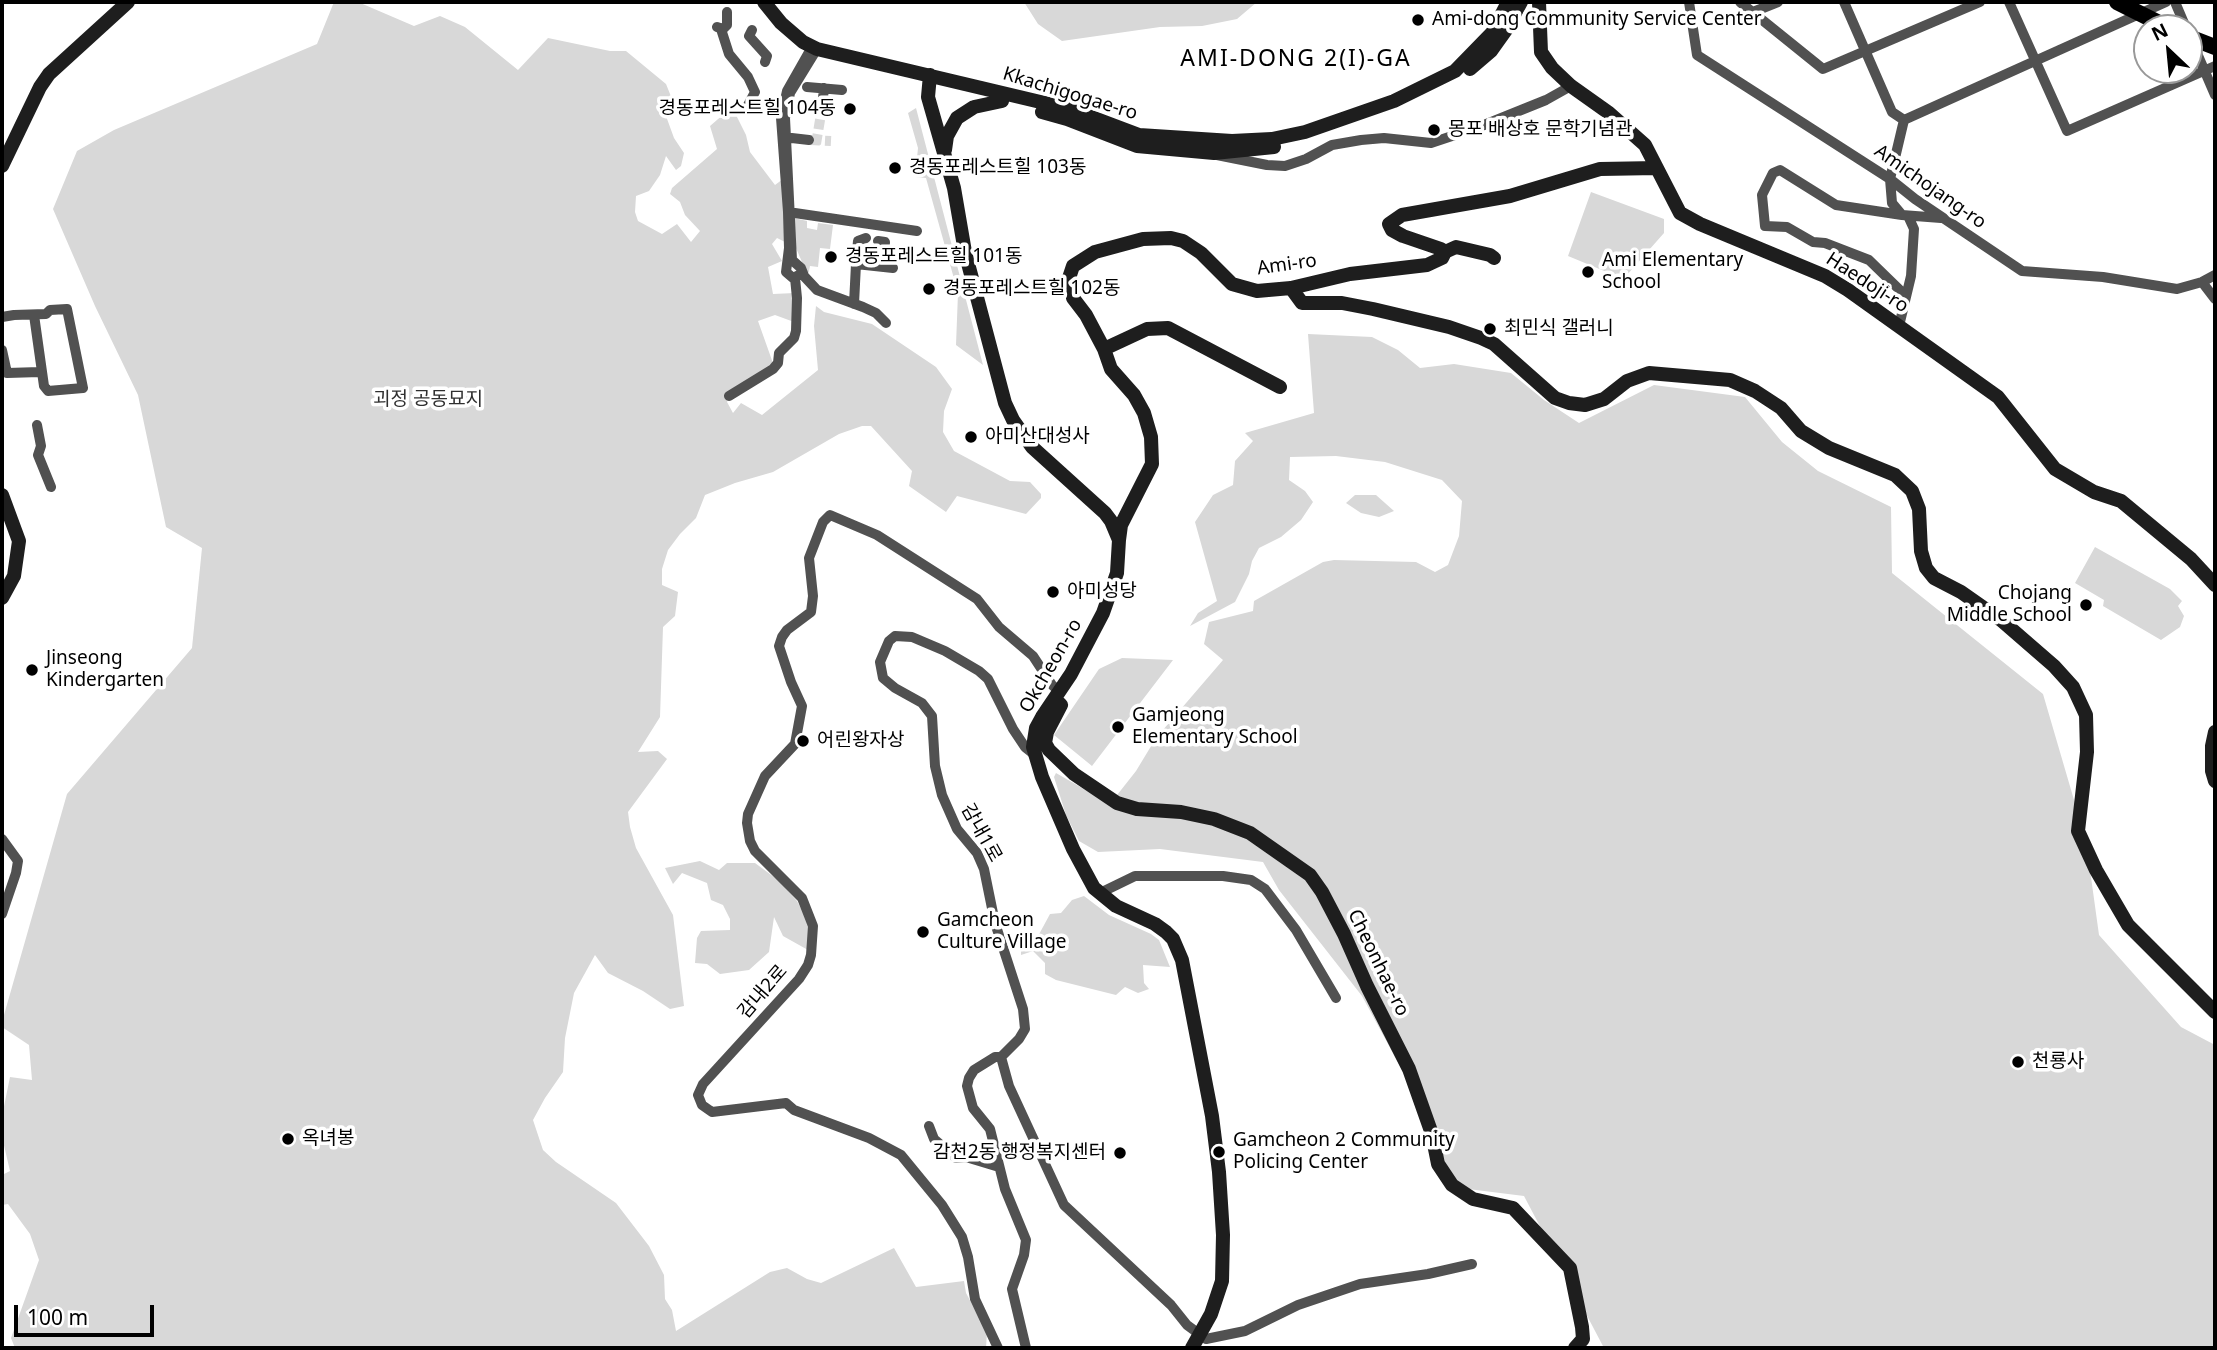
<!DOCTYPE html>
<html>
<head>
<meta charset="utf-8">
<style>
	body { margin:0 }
	#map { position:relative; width:2217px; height:1350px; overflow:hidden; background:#fff; font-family:"Noto Sans",sans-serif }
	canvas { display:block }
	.frame { position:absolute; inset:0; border:4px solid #000; pointer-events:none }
	.north { position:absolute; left:2133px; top:14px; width:70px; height:70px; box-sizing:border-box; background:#fff; border:2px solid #999; border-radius:50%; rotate:334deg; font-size:19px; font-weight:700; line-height:28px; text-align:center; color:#000 }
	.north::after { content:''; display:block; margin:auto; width:24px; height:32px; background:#000; clip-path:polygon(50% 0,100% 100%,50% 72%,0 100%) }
	.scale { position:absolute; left:14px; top:1305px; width:140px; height:32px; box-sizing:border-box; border:4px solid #000; border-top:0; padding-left:9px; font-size:21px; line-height:24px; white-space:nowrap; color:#000; -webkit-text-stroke:5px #fff; paint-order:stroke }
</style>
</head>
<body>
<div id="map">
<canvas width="2217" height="1350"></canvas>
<div class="frame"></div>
<div class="north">N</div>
<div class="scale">100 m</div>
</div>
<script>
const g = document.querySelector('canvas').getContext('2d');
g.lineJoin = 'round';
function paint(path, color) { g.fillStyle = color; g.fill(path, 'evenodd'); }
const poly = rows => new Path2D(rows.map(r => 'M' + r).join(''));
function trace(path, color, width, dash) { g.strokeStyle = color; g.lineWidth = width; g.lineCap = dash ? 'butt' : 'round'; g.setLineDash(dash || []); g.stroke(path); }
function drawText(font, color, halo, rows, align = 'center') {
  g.font = font + ' "Noto Sans","Noto Sans KR",sans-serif'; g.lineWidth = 7; g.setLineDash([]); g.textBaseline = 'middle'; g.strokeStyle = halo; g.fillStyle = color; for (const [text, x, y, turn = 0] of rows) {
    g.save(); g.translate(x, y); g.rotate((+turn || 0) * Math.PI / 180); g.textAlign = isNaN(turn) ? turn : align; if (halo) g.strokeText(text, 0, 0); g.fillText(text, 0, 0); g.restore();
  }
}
paint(poly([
	[334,2,358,2,414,26,440,16,465,27,518,70,548,38,610,51,626,51,666,84,674,104,665,112,666,116,674,138,684,153,681,166,676,170,666,156,660,175,649,191,636,196,635,212,638,221,662,234,677,224,691,242,700,231,685,215,680,202,670,194,672,188,717,149,710,126,732,107,746,135,750,152,775,185,783,179,785,242,777,238,772,244,782,261,768,267,773,294,795,293,794,322,775,315,758,321,774,366,731,392,727,402,733,413,741,403,762,415,818,370,814,326,816,306,824,312,872,324,936,367,952,389,944,411,943,432,954,451,1010,481,1030,482,1041,494,1041,498,1026,514,957,496,946,512,909,486,912,471,871,426,862,426,839,434,773,472,735,483,705,495,696,518,680,534,668,550,662,569,662,585,678,592,675,616,663,627,660,717,638,752,658,751,667,759,628,812,630,827,636,848,673,915,684,1006,670,1009,643,991,608,973,595,955,574,993,565,1038,563,1072,545,1098,533,1120,543,1150,556,1162,616,1203,649,1246,664,1275,665,1299,672,1310,676,1331,770,1272,787,1268,807,1279,821,1283,894,1248,916,1287,964,1281,966,1293,987,1332,986,1348,15,1348,11,1338,39,1260,30,1234,8,1204,2,1205,2,1175,10,1171,2,1137,2,1116,10,1077,32,1080,29,1045,2,1027,2,1022,67,794,192,648,202,548,166,527,138,395,95,306,53,209,77,151,114,130,317,44],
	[1024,2,1257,2,1237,19,1202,26,1160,27,1062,41,1038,24],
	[916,108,983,365,956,345,958,293,926,178,915,177,918,148,908,113],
	[1591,192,1664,219,1664,233,1626,276,1614,275,1568,256],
	[794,218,807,221,807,228,817,230,818,223,833,225,830,249,820,248,818,267,810,266,808,276,796,248],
	[1308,334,1372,337,1398,350,1420,368,1454,364,1511,373,1544,400,1579,423,1654,385,1745,397,1782,442,1818,471,1891,507,1892,573,2043,694,2086,841,2099,935,2181,1027,2215,1045,2215,1348,1604,1348,1524,1196,1468,1189,1453,1178,1443,1161,1435,1131,1362,996,1279,890,1263,862,1160,849,1098,852,1079,841,1066,815,1054,777,1056,773,1110,804,1136,771,1156,738,1223,660,1204,644,1209,622,1253,611,1254,601,1323,562,1334,560,1416,562,1435,572,1448,565,1459,536,1462,501,1442,480,1385,462,1336,456,1290,457,1289,480,1305,491,1313,502,1301,520,1281,537,1259,548,1252,561,1249,574,1235,602,1190,626,1198,613,1217,601,1195,522,1213,495,1233,485,1235,461,1253,441,1245,433,1314,413],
	[1355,495,1376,495,1394,511,1379,517,1361,513,1346,503],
	[2095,547,2170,589,2182,601,2178,606,2184,616,2180,627,2161,640,2103,606,2104,600,2075,583],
	[1122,658,1173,660,1092,766,1054,735,1099,669],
	[700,861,719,870,727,863,755,863,778,880,797,901,808,922,808,950,783,936,774,917,769,952,749,970,720,974,707,964,695,963,697,938,701,931,730,930,730,919,723,905,711,900,707,883,682,873,673,884,665,868],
	[1084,896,1109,915,1151,934,1159,940,1170,967,1143,965,1144,983,1149,989,1138,993,1125,987,1116,995,1056,980,1045,974,1045,963,1033,951,1021,955,1021,949,1037,938,1050,914,1061,913,1072,900]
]), '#d8d8d8');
trace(poly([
	[810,140,831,141],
	[816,144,822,108]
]), '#d9d9d9', 10, [10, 5]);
trace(poly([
	[1689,2,1697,55,1890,179,1915,199,2022,271,2103,277,2177,289,2202,282,2215,275],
	[1740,2,1823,69,1980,2],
	[1844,2,1892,112,1904,120,1890,179,1892,203,1902,215],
	[2009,2,2067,131,2215,66],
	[2175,2,2186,28],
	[1753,12,1778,2],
	[717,27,723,29,727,25,727,12],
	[721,29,729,54,748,77,755,92,748,105],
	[752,30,749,36,767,56,765,62],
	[2190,37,2215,95],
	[812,47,787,91,781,118,788,212,789,248,786,272,793,278,803,273,801,268,792,260,785,118,790,93,817,49],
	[807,87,842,90],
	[822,108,824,88],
	[1904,120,2166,2],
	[783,137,809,140],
	[1217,155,1267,165,1285,166,1306,159,1332,145,1361,140,1384,138,1431,143,1479,127,1546,100,1571,86],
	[788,212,917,231],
	[878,241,885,242,883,267],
	[856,264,858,241,866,238],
	[802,274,817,290,863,307,876,313,886,323],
	[2202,282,2215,299],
	[1906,296,1869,260,1825,243,1813,242,1787,227,1765,226,1762,195,1773,173,1780,170,1836,205,1902,215,1941,218],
	[854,304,856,264,893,268],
	[2,317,14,315,46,314,50,310,67,309,83,388,48,391,44,386,34,315],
	[1899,326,1911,276,1914,229,1908,216],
	[2,350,7,373,40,372],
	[729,396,773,369,778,363,779,353,794,338,796,331,797,298,795,278],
	[37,425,41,446,38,455,51,487],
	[2,839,18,861,16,873,2,914],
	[1100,893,1135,876,1223,876,1251,880,1265,889,1296,930,1336,998],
	[1001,1057,1009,1086,1064,1205,1171,1305,1187,1325,1206,1339,1245,1331,1298,1305,1360,1284,1428,1274,1472,1264],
	[929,1126,934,1139,956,1158,966,1157,999,1167],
	[998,1348,975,1299,968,1257,962,1237,942,1205,901,1155,869,1138,794,1110,786,1103,712,1112,702,1105,698,1095,703,1084,799,979,808,965,811,955,813,926,802,898,755,851,750,841,747,823,748,814,765,776,795,744,802,706,791,682,779,646,782,637,787,630,811,612,813,596,809,558,823,522,830,515,877,535,977,599,999,627,1033,656,1052,685,1059,691],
	[1026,1348,1012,1289,1024,1255,1026,1240,1005,1189,990,1129,973,1108,967,1086,969,1078,974,1070,995,1057,1001,1057,1019,1039,1025,1029,1023,1009,995,923,984,869,977,853,957,829,942,795,935,766,932,716,922,703,895,688,883,678,880,662,889,641,895,636,912,637,945,651,979,671,988,679,1013,729,1025,747,1035,755]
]), '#515151', 10);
trace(poly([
	[764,2,781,23,803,42,817,49,1070,109,1139,135,1232,141,1272,139,1305,132,1394,101,1455,71,1492,33,1508,2],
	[1539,2,1541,52,1552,68,1571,86,1609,113,1645,145,1680,213,1700,224,1825,276,1848,290,1998,397,2055,469,2094,492,2121,501,2191,559,2215,585],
	[1470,69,1491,51,1506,30,1521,2],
	[930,75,928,97,954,188,965,252,1005,403,1013,420,1032,447,1105,513,1111,521,1119,540,1117,573,1103,613,1071,674,1042,717,1036,728,1033,747,1042,777,1073,849,1094,888,1116,906,1155,924,1166,932,1173,939,1182,960,1212,1116,1219,1172,1223,1235,1222,1281,1211,1314,1192,1348],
	[1042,112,1067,119,1137,146,1214,153,1274,147],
	[945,150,947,136,957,118,974,107,1002,101],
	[2,166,40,87,49,74,128,2],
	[1445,252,1456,247,1490,255,1494,258],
	[1291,288,1302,303,1342,303,1373,309,1449,327,1481,338,1494,344,1555,398,1569,403,1585,405,1604,399,1627,381,1649,373,1730,380,1755,391,1781,408,1801,431,1829,448,1895,475,1912,491,1919,509,1921,551,1926,568,1934,578,1961,592,2001,620,2054,666,2073,687,2086,715,2087,752,2078,831,2096,870,2128,925,2215,1012],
	[1104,349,1147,329,1168,328,1280,387],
	[2,495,19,541,14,576,2,598],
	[1119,540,1121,525,1152,464,1151,437,1144,413,1134,395,1111,369,1104,349,1086,315,1073,298,1069,278,1073,266,1095,252,1143,239,1171,238,1183,241,1201,253,1232,284,1257,291,1291,288,1350,274,1427,265,1442,258,1445,252,1441,249,1403,236,1392,230,1389,224,1402,215,1510,196,1600,169,1657,168],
	[1059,703,1061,705,1047,732,1045,743,1049,750,1074,774,1117,803,1137,809,1181,812,1214,819,1250,833,1310,875,1322,892,1344,934,1367,986,1409,1069,1432,1134,1438,1164,1452,1185,1473,1199,1513,1208,1570,1268,1582,1327,1583,1339,1575,1348],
	[2215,732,2212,746,2212,771,2215,781]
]), '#1e1e1e', 14);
trace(poly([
	[2117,2,2169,28],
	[2189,37,2215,47]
]), '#000', 16);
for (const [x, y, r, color] of [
	[1418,20,7,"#000"],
	[850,109,7,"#000"],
	[1434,130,7,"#000"],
	[895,168,7,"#000"],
	[831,257,7,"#000"],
	[1588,272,7,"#000"],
	[929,289,7,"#000"],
	[1490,329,7,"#000"],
	[971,437,7,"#000"],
	[1053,592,7,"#000"],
	[2086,605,7,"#000"],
	[32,670,7,"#000"],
	[1118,727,7,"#000"],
	[803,741,7,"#000"],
	[923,932,7,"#000"],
	[2018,1062,7,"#000"],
	[288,1139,7,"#000"],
	[1219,1152,7,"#000"],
	[1120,1153,7,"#000"]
]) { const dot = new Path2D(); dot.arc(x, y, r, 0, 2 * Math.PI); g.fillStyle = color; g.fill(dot); trace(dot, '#fff', 2.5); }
drawText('19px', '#000', '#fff', [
	["Ami-dong Community Service Center",1432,20],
	["경동포레스트힐 104동",836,109,"right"],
	["몽포 배상호 문학기념관",1448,130],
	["경동포레스트힐 103동",909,168],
	["경동포레스트힐 101동",845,257],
	["Ami Elementary",1602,261],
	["School",1602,283],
	["경동포레스트힐 102동",943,289],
	["최민식 갤러니",1504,329],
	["아미산대성사",985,437],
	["아미성당",1067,592],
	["Chojang",2072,594,"right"],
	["Middle School",2072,616,"right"],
	["Jinseong",46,659],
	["Kindergarten",46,681],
	["Gamjeong",1132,716],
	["Elementary School",1132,738],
	["어린왕자상",817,741],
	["Gamcheon",937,921],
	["Culture Village",937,943],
	["천룡사",2032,1062],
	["옥녀봉",302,1139],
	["Gamcheon 2 Community",1233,1141],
	["Policing Center",1233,1163],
	["감천2동 행정복지센터",1106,1153,"right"]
], 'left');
drawText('19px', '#000', '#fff', [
	["Kkachigogae-ro",1070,94,17],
	["Amichojang-ro",1930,187,35],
	["Ami-ro",1287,265,-8],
	["Haedoji-ro",1867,283,33],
	["Okcheon-ro",1051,666,-60],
	["감내1로",981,833,61],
	["Cheonhae-ro",1378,963,64],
	["감내2로",763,992,-49]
]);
drawText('19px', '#2f2f2f', '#fff', [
	["괴정 공동묘지",428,400]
]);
g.letterSpacing = '2px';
drawText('23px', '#000', '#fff', [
	["AMI-DONG 2(I)-GA",1296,59]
]);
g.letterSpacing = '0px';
</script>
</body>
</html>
